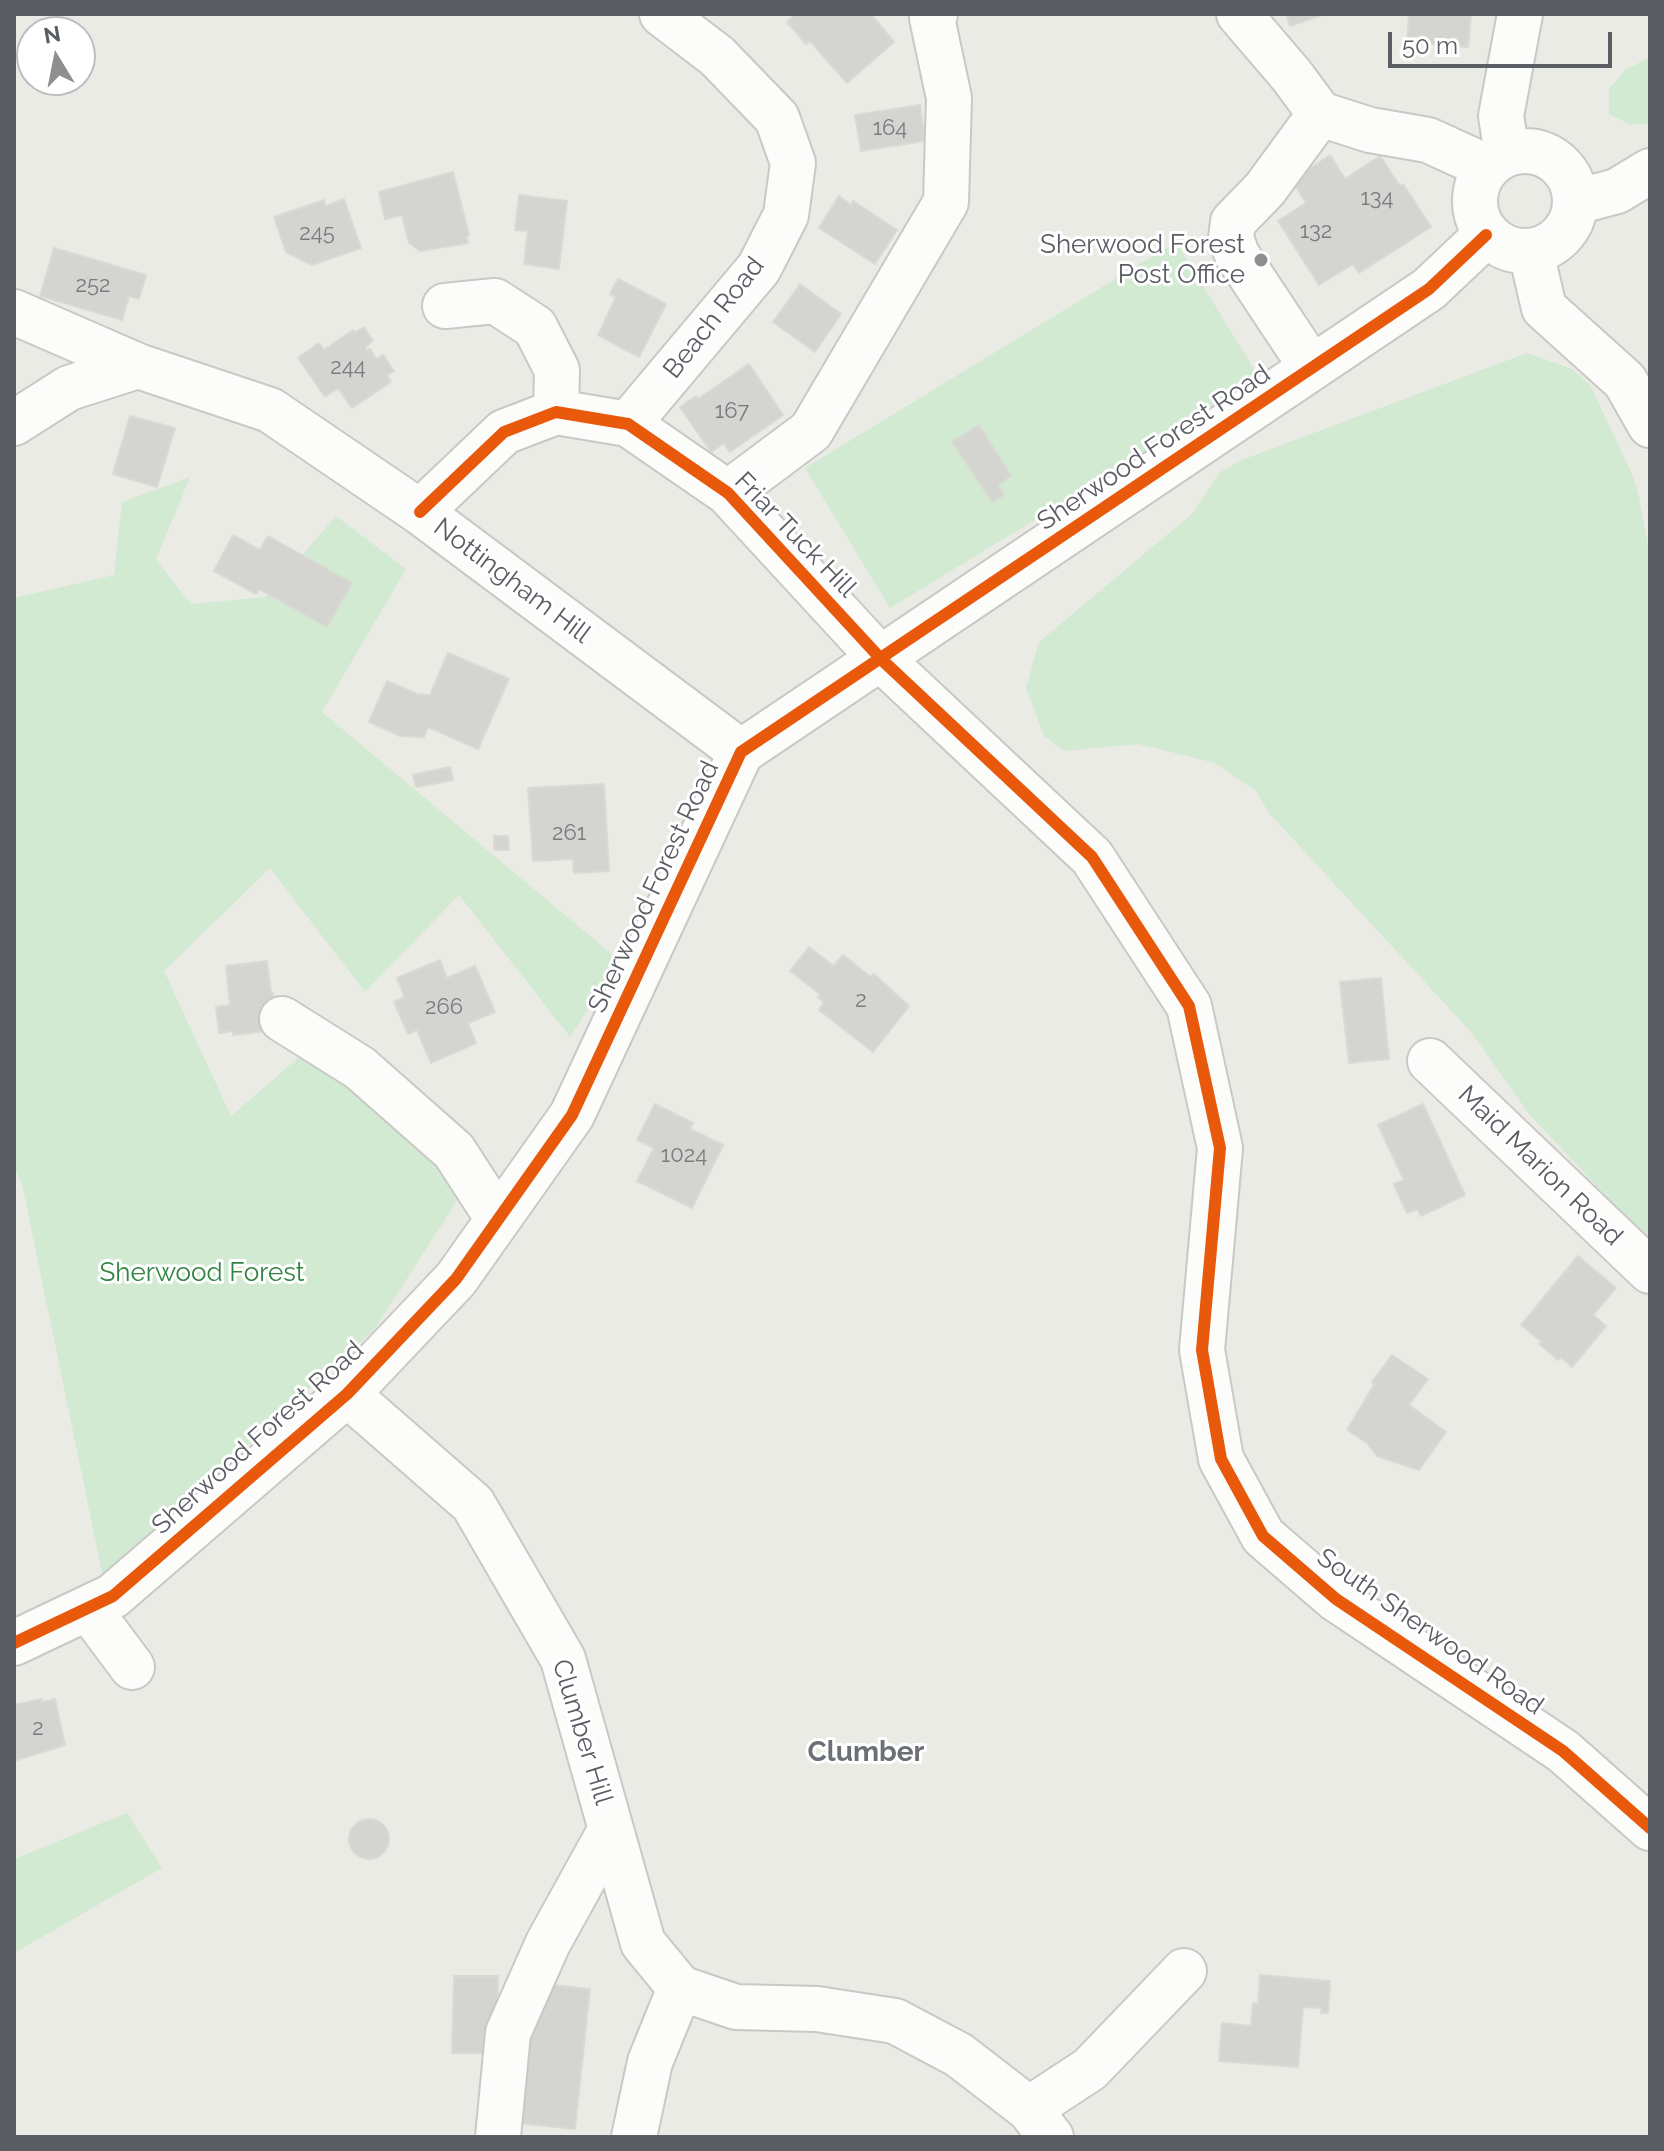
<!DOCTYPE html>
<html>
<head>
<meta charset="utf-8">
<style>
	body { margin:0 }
	#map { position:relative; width:1664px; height:2151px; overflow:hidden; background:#ebebe5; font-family:Raleway,sans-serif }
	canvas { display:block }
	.frame { position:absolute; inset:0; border:16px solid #5a5d64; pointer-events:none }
	.north { position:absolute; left:16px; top:16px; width:80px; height:80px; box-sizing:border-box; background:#fff; border:2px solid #bdbec1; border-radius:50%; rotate:350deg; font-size:22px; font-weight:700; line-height:32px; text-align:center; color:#5a5d64 }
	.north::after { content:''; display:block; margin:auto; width:28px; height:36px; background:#8d8f91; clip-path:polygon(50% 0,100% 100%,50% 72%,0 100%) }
	.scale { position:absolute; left:1388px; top:32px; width:224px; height:36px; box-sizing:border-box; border:4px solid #5a5d64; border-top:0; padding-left:10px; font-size:24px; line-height:28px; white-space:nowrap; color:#5a5d64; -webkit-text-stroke:6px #fff; paint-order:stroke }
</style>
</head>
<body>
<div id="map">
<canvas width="1664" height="2151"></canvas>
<div class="frame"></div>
<div class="north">N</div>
<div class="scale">50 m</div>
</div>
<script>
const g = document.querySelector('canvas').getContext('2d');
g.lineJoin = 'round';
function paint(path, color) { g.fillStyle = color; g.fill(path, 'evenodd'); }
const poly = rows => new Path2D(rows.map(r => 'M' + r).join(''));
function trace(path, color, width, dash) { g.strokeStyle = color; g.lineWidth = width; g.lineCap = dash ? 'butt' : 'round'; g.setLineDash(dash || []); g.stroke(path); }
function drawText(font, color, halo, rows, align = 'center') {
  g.font = font + ' Raleway,sans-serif'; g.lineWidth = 6; g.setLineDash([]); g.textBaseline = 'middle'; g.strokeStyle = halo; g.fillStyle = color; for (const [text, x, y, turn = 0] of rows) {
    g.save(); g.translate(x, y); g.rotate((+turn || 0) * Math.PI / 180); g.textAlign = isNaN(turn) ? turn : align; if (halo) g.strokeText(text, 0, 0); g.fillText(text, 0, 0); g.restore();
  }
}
paint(poly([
	[1650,57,1650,123,1631,125,1609,114,1609,89,1625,70],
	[1176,242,1262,382,890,608,805,468],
	[1527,353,1572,369,1590,385,1632,474,1639,497,1650,556,1650,1238,1611,1201,1529,1114,1471,1032,1269,813,1256,791,1215,763,1138,744,1064,751,1044,736,1026,688,1039,642,1193,513,1219,473,1239,461],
	[190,477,156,560,191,604,266,597,336,516,406,569,322,712,620,961,570,1037,459,895,365,992,270,868,164,971,231,1116,321,1038,462,1193,374,1330,103,1577,22,1184,14,1167,14,598,114,575,122,502],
	[127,1813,162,1868,14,1953,14,1859]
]), '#d2e9d2');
const building = poly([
	[796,14,871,14,894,42,847,83,810,41,806,44,787,22,796,14],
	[1286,14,1324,14,1290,26,1286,14],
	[1409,14,1471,14,1468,47,1407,42,1409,14],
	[920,105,925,141,861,151,855,115,920,105],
	[1330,155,1345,179,1380,156,1400,186,1403,184,1431,227,1359,273,1353,264,1319,285,1278,221,1306,203,1294,183,1305,175,1303,173,1330,155],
	[453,172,469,235,466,236,468,243,420,251,409,243,402,215,385,219,379,192,453,172],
	[519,195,567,201,559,269,524,264,528,231,515,230,519,195],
	[839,196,851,205,853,201,897,230,875,264,819,228,839,196],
	[344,199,361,248,312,265,286,252,274,217,324,200,326,206,344,199],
	[54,248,146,275,139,299,129,296,122,320,40,296,54,248],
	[618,279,666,304,639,357,598,335,616,297,610,294,618,279],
	[800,284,841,314,815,352,773,322,800,284],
	[364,327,373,341,365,347,367,351,370,349,376,359,383,355,394,371,387,375,391,382,352,408,338,388,325,397,298,358,319,343,324,350,353,330,354,333,364,327],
	[749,364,783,415,730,452,724,443,711,452,680,407,696,396,698,399,749,364],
	[130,416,175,428,157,487,113,474,130,416],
	[979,425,1011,476,998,485,1004,495,992,502,952,442,979,425],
	[233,535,260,550,268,536,352,583,327,627,259,589,256,594,214,571,233,535],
	[448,653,509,679,478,749,428,727,424,737,400,736,369,722,387,681,417,694,430,695,448,653],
	[450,767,453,780,416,787,413,775,450,767],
	[604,784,609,871,574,873,573,859,533,861,528,788,604,784],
	[494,836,508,836,509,850,494,850,494,836],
	[809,947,834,966,843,955,871,977,874,974,909,1006,873,1052,819,1010,824,1002,818,997,820,994,790,971,809,947],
	[440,960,447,978,475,966,495,1012,468,1023,476,1043,431,1063,417,1030,408,1034,394,1002,405,997,397,978,440,960],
	[267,961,271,993,273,993,275,1030,233,1035,233,1031,219,1033,216,1007,230,1005,226,966,267,961],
	[1381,978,1389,1059,1349,1063,1340,982,1381,978],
	[655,1104,693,1123,690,1129,723,1145,692,1208,637,1181,654,1148,637,1140,655,1104],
	[1423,1104,1465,1195,1421,1216,1417,1209,1407,1213,1394,1184,1404,1180,1378,1125,1423,1104],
	[1578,1256,1616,1288,1593,1315,1606,1326,1572,1367,1561,1357,1558,1360,1539,1344,1542,1342,1521,1325,1578,1256],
	[1392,1355,1428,1379,1409,1405,1446,1432,1419,1470,1377,1456,1367,1443,1347,1430,1374,1385,1372,1382,1392,1355],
	[42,1699,42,1702,55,1699,65,1745,14,1761,14,1705,42,1699],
	'349 1839a20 20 0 1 1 40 0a20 20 0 1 1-40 0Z',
	[1260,1975,1330,1981,1328,2013,1321,2013,1322,2008,1303,2007,1298,2067,1219,2061,1222,2023,1251,2026,1253,2003,1258,2004,1260,1975],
	[454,1976,498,1976,497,2053,452,2053,454,1976],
	[534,1983,590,1989,575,2129,519,2123,534,1983]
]);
paint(building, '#d4d4d0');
trace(building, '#dadad4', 2);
const minor = poly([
	[1239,14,1292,76,1320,114,1370,130,1428,140,1487,167],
	'1475 201a50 50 0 1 1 100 0a50 50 0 1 1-100 0Z',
	[1507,154,1501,116,1520,14],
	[1576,202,1617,191,1650,171],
	[1531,252,1544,308,1625,381,1650,425],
	[445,306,495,301,535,327,557,370,556,412],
	[14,312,138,366],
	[1312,368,1237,255,1231,238,1233,222,1265,189,1320,114],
	[14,423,69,388,138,366,270,410,420,512,741,752],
	[628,424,759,268,786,215,793,163,777,118,717,56,662,14],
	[728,493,811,431,946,202,949,98,932,18,935,14],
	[420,512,504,432,556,412,628,424,728,493,881,659,1092,857,1189,1006,1220,1148,1202,1350,1221,1459,1263,1536,1336,1599,1563,1751,1650,1828],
	[282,1019,360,1068,454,1151,498,1219],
	[1430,1061,1650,1271],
	[347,1394,473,1504,563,1659,643,1943,680,1988,736,2007,817,2009,895,2021,959,2055,1029,2109,1051,2137],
	[88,1608,132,1667],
	[14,1643,113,1596,347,1394,456,1279,572,1115,741,752,1429,289,1486,235],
	[1029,2109,1090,2069,1184,1971],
	[498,2137,508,2033,548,1943,611,1829],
	[634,2137,650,2062,680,1988]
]);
trace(minor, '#c8c9c7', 48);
trace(minor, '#fcfcfb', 44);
trace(poly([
	[420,512,504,432,556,412,628,424,728,493,881,659,1092,857,1189,1006,1220,1148,1202,1350,1221,1459,1263,1536,1336,1599,1563,1751,1650,1828],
	[14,1643,113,1596,347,1394,456,1279,572,1115,741,752,1429,289,1486,235]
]), '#e8590c', 12);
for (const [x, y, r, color] of [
	[1261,260,8,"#8d8f91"]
]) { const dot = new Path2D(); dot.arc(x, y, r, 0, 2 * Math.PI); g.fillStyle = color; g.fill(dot); trace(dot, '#fff', 3); }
drawText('22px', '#797b80', null, [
	["164",890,128],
	["134",1377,198],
	["132",1316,231],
	["245",317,233],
	["252",93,285],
	["244",348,367],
	["167",732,411],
	["261",569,833],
	["2",861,1000],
	["266",444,1007],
	["1024",684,1155],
	["2",38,1728]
]);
drawText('26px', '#5a5d64', '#fff', [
	["Sherwood Forest",1245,245],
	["Post Office",1245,275]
], 'right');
drawText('26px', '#5a5d64', '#fff', [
	["Beach Road",714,318,-52],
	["Sherwood Forest Road",1154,448,-34],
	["Friar Tuck Hill",795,535,46],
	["Nottingham Hill",512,581,37],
	["Sherwood Forest Road",654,887,-65],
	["Maid Marion Road",1540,1166,44],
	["Sherwood Forest Road",258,1438,-42],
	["South Sherwood Road",1430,1632,35],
	["Clumber Hill",582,1732,73]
]);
drawText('26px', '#318440', '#fff', [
	["Sherwood Forest",202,1273]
]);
drawText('bold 28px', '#6b6f76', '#fff', [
	["Clumber",866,1753]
]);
</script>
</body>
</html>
